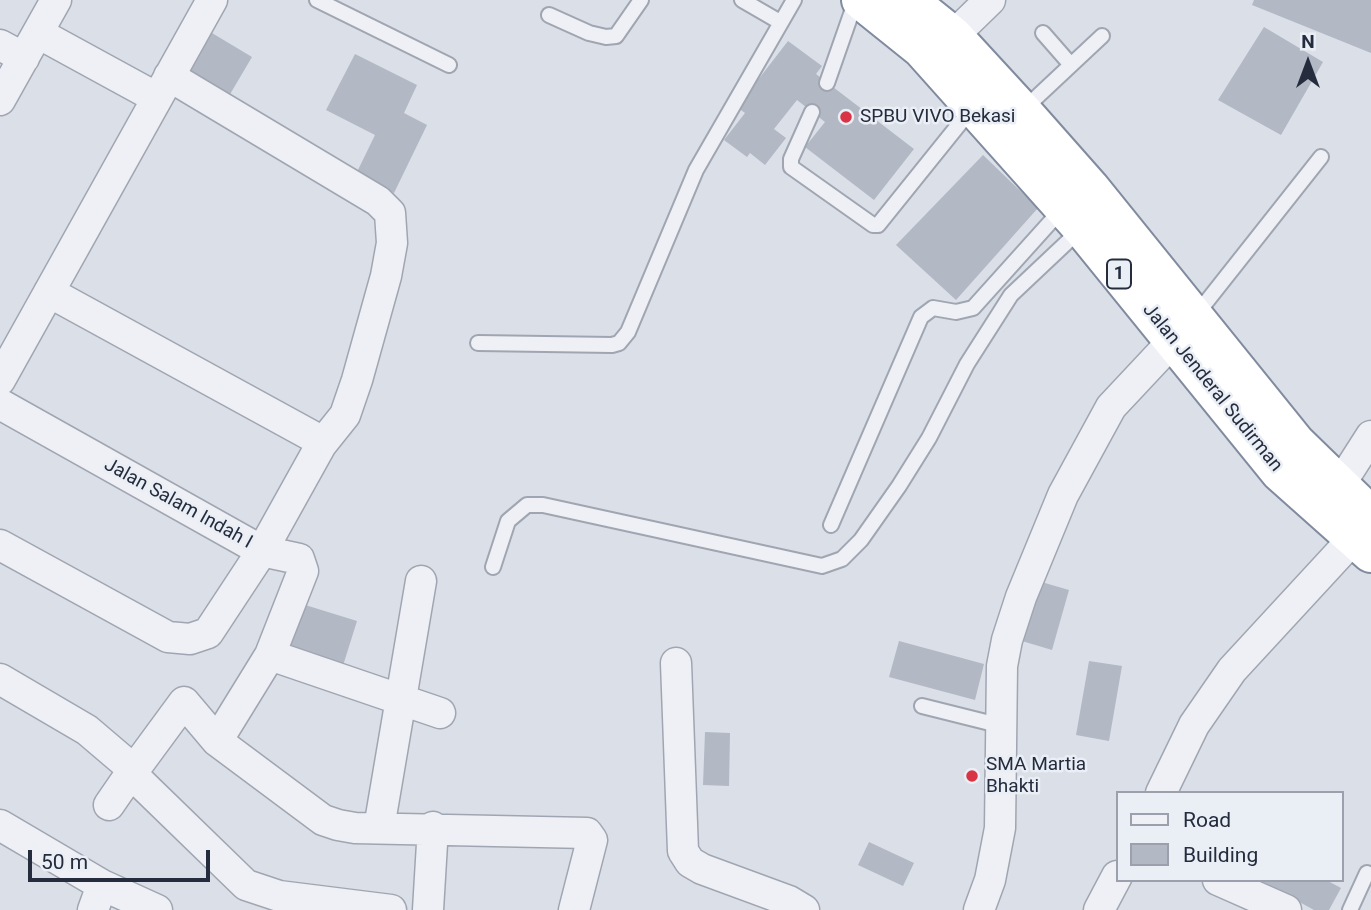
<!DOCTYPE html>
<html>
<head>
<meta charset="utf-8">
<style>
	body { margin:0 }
	#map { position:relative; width:1371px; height:910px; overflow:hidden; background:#dbdfe7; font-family:Roboto,sans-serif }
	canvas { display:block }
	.legend { position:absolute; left:1116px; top:791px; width:228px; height:91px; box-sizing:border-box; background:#eaeef5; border:2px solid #9ba0ac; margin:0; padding:9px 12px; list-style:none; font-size:21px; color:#242c3e }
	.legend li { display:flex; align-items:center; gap:14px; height:35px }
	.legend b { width:35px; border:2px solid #9ba0ac }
	.north { position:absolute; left:1273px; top:28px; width:70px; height:70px; -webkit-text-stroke:5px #eaeef5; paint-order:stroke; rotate:0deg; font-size:19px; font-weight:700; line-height:28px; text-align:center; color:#242c3e }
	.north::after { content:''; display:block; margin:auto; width:24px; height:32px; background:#242c3e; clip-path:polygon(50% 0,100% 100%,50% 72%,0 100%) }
	.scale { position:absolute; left:28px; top:850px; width:182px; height:32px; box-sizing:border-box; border:4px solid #242c3e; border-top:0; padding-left:9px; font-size:21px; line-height:24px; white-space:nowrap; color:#242c3e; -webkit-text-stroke:5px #eaeef5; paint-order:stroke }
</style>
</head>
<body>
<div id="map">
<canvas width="1371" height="910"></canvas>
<ul class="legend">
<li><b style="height:9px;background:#eef0f5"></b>Road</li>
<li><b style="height:19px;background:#b2b8c4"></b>Building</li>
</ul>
<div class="north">N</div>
<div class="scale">50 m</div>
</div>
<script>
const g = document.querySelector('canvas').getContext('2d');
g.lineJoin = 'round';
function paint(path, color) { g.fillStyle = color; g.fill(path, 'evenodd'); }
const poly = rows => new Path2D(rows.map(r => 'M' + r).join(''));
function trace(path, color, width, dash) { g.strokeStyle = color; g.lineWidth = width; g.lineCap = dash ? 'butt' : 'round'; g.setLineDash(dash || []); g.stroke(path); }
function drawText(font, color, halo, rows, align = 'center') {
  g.font = font + ' Roboto,sans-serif'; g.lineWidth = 5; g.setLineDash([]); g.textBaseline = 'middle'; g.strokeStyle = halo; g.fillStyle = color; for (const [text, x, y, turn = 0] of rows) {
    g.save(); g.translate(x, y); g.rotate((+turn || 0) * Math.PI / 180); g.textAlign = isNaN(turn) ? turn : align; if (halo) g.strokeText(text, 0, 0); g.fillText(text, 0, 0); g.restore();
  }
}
paint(poly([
	[1254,0,1371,0,1371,53,1252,5],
	[1264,27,1323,62,1281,135,1218,100],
	[207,30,252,57,226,101,181,73],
	[788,41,822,66,816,74,914,149,874,200,805,147,825,122,797,100,774,129,786,138,765,165,750,153,747,157,724,140,745,113,737,107],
	[355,54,417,85,404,113,427,125,394,193,357,172,375,135,326,110],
	[983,155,1038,208,956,300,896,245],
	[1038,581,1069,590,1052,650,1022,641],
	[302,604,357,621,341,672,286,655],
	[899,641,984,664,975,700,889,677],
	[1089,661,1122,666,1109,741,1076,735],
	[705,732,730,733,729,786,703,785],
	[869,842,914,863,903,886,858,865],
	[1259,880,1326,880,1341,888,1329,910,1314,910]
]), '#b2b8c4');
const lane = poly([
	[317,0,449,65],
	[742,0,780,22],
	[549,15,589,33,606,37,616,36,641,0],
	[1043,33,1071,65],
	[827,83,856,0],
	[1023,110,1102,36],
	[812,112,791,159,791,167,873,225,878,225,973,107],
	[1196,315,1321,157],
	[478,343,612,345,619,343,628,332,696,170,794,0],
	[831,525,921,317,933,308,956,312,973,308,1063,208],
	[493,567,508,521,527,505,543,505,822,566,842,559,861,540,899,486,929,438,967,364,1011,295,1081,229],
	[922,706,1002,726],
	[1350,910,1367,873]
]);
const street = poly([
	[38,33,157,98],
	[953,36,990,0],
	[0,45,24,58],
	[169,76,378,201,390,213,392,243,386,276,357,380,345,415,321,445],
	[0,100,56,0],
	[0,380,212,0],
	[0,404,262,551,299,559,303,571,270,655,217,741,323,820,338,825,355,828,587,833,592,840,574,910],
	[1339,486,1371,436],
	[0,545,168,637,190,639,208,633,262,551,321,445,312,436,49,292],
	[270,655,440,713],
	[676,663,683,851,690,862,702,869,789,901,804,910],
	[0,679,87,730,134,770,184,702,217,741],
	[134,770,131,773,144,786,246,885,279,896,391,910],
	[1161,793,1194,725,1232,670,1352,540],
	[109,805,131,773],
	[0,825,102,885,157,910],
	[379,828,421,581],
	[1218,880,1286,910],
	[93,910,102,885],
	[428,910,433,827],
	[979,910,990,880,1000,828,1002,666,1007,640,1021,597,1063,495,1111,407,1186,327],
	[1099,910,1117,876]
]);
const highway = poly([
	[861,0,922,49,1082,228,1280,472,1371,553],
	[908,0,953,36,1022,111,1090,188,1295,442,1371,516]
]);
trace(lane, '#a0a6b1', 18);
trace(street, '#a0a6b1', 33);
trace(highway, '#818b9f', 42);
trace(lane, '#eef0f5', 14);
trace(street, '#eef0f5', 30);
trace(highway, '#fff', 38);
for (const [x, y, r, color] of [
	[846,117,7,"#d83445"],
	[972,776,7,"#d83445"]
]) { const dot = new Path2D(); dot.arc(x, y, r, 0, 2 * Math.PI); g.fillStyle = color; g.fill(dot); trace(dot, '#eaeef5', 2.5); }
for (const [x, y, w] of [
	[1119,274,24]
]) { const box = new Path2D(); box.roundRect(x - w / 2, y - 14.5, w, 29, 5); g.fillStyle = '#eaeef5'; g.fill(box); trace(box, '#242c3e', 2); }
drawText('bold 18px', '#242c3e', null, [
	["1",1119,274]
]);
drawText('19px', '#242c3e', '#eaeef5', [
	["SPBU VIVO Bekasi",860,117],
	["SMA Martia",986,765],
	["Bhakti",986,787]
], 'left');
drawText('19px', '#242c3e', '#eaeef5', [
	["Jalan Jenderal Sudirman",1212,388,51],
	["Jalan Salam Indah I",178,504,29]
]);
</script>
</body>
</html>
